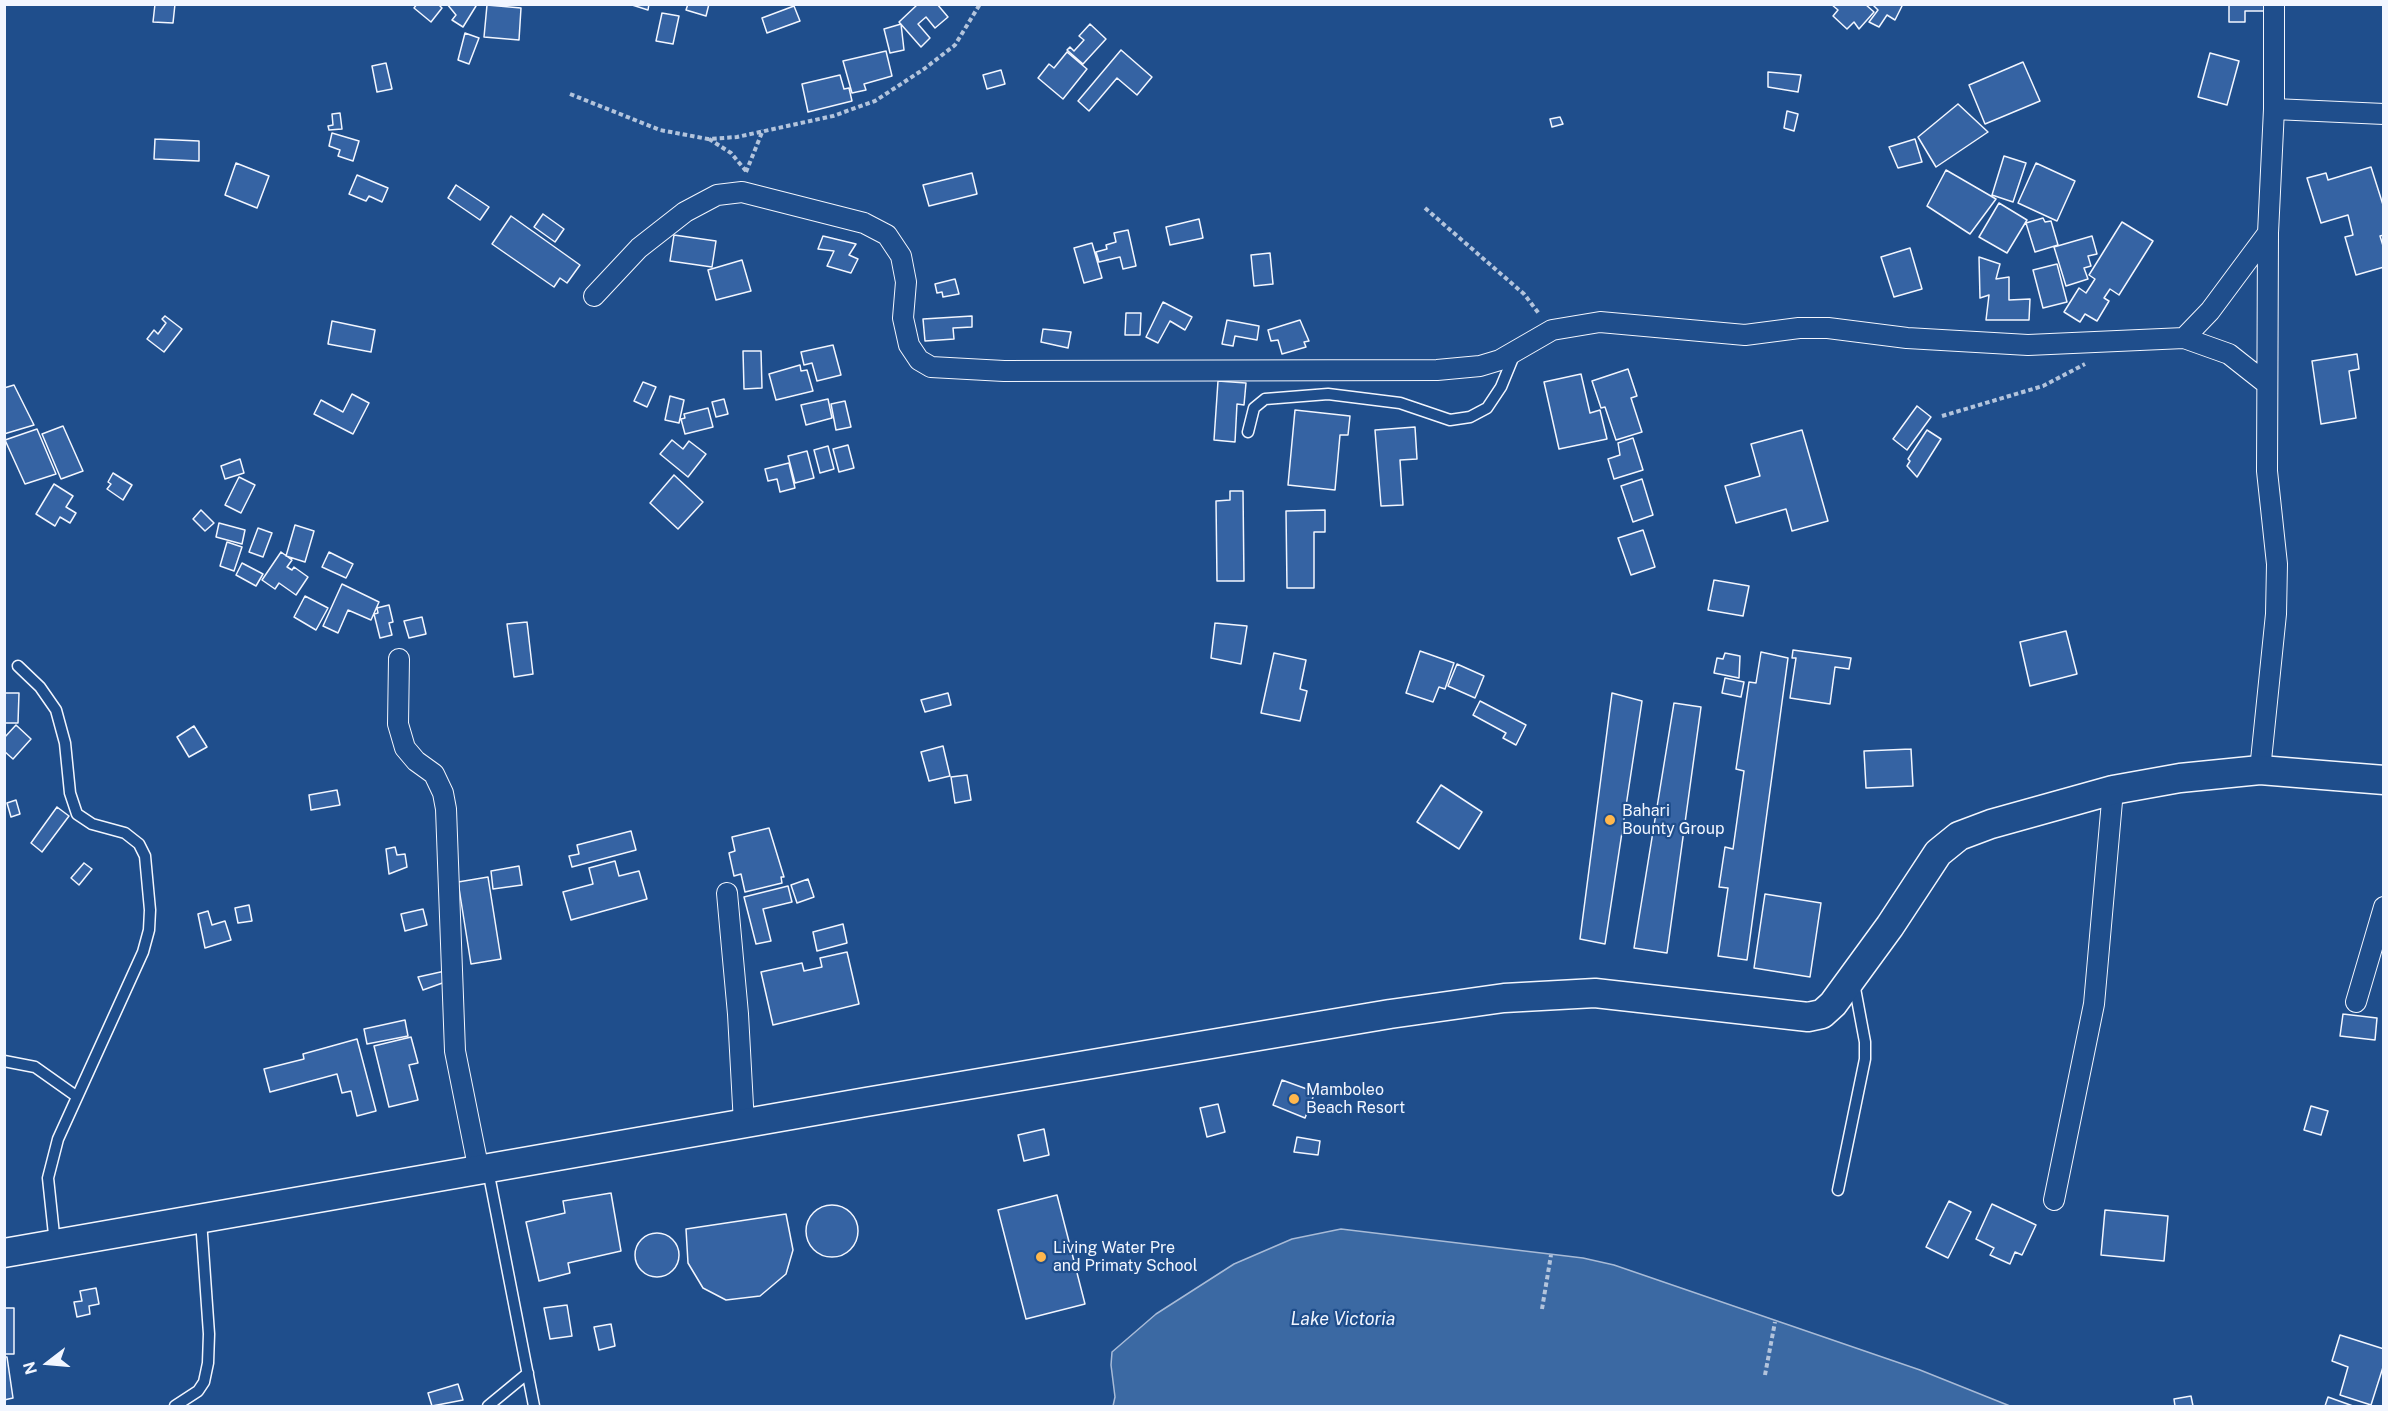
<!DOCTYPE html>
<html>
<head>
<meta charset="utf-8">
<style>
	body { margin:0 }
	#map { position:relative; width:2388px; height:1411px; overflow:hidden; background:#1f4e8c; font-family:"Public Sans",sans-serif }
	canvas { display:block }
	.frame { position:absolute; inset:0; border:6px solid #f2f6ff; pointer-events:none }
	.north { position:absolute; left:18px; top:1333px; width:60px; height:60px; -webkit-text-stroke:4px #1f4e8c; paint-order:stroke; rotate:254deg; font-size:16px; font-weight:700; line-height:24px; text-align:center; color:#f2f6ff }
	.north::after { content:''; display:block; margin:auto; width:21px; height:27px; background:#f2f6ff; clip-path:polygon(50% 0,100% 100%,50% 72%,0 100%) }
</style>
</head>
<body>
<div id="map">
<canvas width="2388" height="1411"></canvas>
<div class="frame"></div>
<div class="north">N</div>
</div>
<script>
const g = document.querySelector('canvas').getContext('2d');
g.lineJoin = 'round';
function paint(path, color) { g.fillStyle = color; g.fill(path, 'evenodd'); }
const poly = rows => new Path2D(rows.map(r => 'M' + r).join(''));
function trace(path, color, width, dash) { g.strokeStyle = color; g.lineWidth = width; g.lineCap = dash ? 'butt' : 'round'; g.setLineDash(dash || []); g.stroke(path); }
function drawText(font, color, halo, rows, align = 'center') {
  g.font = font + ' "Public Sans",sans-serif'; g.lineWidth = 4.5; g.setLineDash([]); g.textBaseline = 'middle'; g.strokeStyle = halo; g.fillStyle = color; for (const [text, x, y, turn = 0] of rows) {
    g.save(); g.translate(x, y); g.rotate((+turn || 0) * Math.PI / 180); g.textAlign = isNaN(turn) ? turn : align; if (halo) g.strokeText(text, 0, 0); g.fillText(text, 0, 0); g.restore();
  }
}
const water = poly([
	[1341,1229,1583,1258,1614,1265,1920,1370,2010,1406,1113,1406,1115,1397,1111,1365,1112,1352,1156,1314,1234,1264,1292,1239,1341,1229]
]);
paint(water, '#3b69a3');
trace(water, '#a8bbd7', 1.5);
const building = poly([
	[155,4,175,4,173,23,153,22,155,4],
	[417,4,438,4,442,8,431,22,414,8,417,4],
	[447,4,473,4,476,6,463,27,452,20,456,15,447,4],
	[629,4,649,4,648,10,629,4],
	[688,4,709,4,706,16,686,10,688,4],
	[918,4,937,4,948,17,935,28,926,17,918,24,930,38,921,47,899,22,918,4],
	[1831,4,1865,4,1874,12,1859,29,1854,22,1847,29,1833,16,1838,10,1831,4],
	[1872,4,1903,4,1895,20,1887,15,1879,27,1869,22,1878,10,1872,4],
	[2229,4,2266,4,2266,11,2245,11,2245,22,2229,22,2229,4],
	[487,5,521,8,519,40,484,37,487,5],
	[794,6,800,21,767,33,762,18,794,6],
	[662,13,679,16,673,44,656,41,662,13],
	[901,24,904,50,890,53,884,29,901,24],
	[1090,24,1106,39,1083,64,1067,50,1070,47,1074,51,1084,40,1079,36,1090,24],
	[465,33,479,38,469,64,458,60,465,33],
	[1121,50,1152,77,1137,95,1117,78,1089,111,1078,101,1121,50],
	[886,51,892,76,864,84,866,90,852,93,843,61,886,51],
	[1067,52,1087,69,1063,99,1038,78,1049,64,1054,68,1067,52],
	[2210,53,2239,61,2227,105,2198,97,2210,53],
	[2023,62,2040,101,1985,124,1969,85,2023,62],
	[386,63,392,89,377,92,372,66,386,63],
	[1001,70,1005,84,987,89,983,75,1001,70],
	[1768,72,1801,75,1798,92,1768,87,1768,72],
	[840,75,844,89,849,88,852,101,808,112,802,84,840,75],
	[1958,104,1988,132,1936,167,1918,137,1958,104],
	[1787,111,1798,114,1794,131,1784,128,1787,111],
	[340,113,342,129,329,130,328,126,333,125,332,114,340,113],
	[1560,117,1563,124,1552,127,1550,119,1560,117],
	[332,133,359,141,353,161,338,156,340,150,329,146,332,133],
	[155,139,199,141,199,161,154,159,155,139],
	[1915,139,1922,162,1898,168,1889,147,1915,139],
	[2004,156,2026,163,2013,202,1992,195,2004,156],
	[236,163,269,176,257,208,225,195,236,163],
	[2036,163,2075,181,2057,221,2018,203,2036,163],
	[2371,167,2384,208,2384,235,2380,236,2384,249,2384,267,2356,275,2345,237,2353,235,2348,215,2321,223,2307,178,2326,173,2328,180,2371,167],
	[1946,170,1996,199,1970,234,1927,206,1946,170],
	[972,173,977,194,929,206,923,185,972,173],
	[357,175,388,188,382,202,369,196,366,201,349,194,357,175],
	[456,185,489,207,480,220,448,198,456,185],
	[1999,203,2027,220,2007,253,1979,237,1999,203],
	[543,214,564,229,555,242,534,227,543,214],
	[511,216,580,265,567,283,560,278,554,287,492,244,511,216],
	[2043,218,2045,222,2051,221,2058,245,2035,252,2026,223,2043,218],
	[1199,219,1203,238,1170,245,1166,227,1199,219],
	[2122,222,2153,241,2119,295,2110,289,2104,298,2109,301,2097,321,2085,314,2080,322,2064,312,2079,288,2086,293,2095,279,2089,275,2122,222],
	[1128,230,1136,266,1123,269,1120,257,1099,262,1096,252,1107,249,1106,245,1116,242,1114,233,1128,230],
	[674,235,716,241,712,267,670,261,674,235],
	[823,236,856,244,849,255,858,259,851,273,827,266,834,251,818,249,823,236],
	[2092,236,2097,254,2088,256,2091,266,2084,268,2088,279,2066,286,2054,247,2092,236],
	[1092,243,1102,278,1084,283,1074,248,1092,243],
	[1910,248,1922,289,1894,297,1881,257,1910,248],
	[1270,253,1273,284,1254,286,1251,255,1270,253],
	[1979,257,2000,264,1996,279,2009,277,2009,300,2030,299,2029,320,1986,320,1989,295,1980,298,1979,257],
	[742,260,751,291,716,300,708,270,742,260],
	[2057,264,2067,302,2043,308,2033,270,2057,264],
	[955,279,959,294,943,297,942,292,937,293,935,284,955,279],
	[1163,302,1192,317,1185,330,1170,321,1158,343,1146,337,1163,302],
	[1126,313,1141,313,1140,335,1125,335,1126,313],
	[165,316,182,329,164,352,147,339,154,330,158,334,166,323,162,319,165,316],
	[972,316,972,327,953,328,954,339,925,341,923,319,972,316],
	[1227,320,1259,326,1257,340,1235,336,1233,346,1222,344,1227,320],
	[1300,320,1309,341,1304,342,1306,347,1282,354,1278,340,1271,341,1268,330,1300,320],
	[332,321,375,330,371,352,328,344,332,321],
	[1043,329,1071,332,1068,348,1041,342,1043,329],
	[833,345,841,375,817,381,812,363,804,365,801,352,833,345],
	[743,351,761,351,762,388,744,389,743,351],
	[2357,354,2359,369,2349,371,2356,418,2321,424,2312,361,2357,354],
	[800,365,801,371,807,370,813,391,776,400,769,374,800,365],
	[1628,369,1637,396,1631,398,1642,432,1616,440,1605,407,1601,408,1592,381,1628,369],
	[1581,374,1590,413,1600,410,1607,439,1559,449,1544,382,1581,374],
	[1218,381,1246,383,1244,405,1237,404,1235,442,1214,440,1218,381],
	[643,382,656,387,647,407,634,401,643,382],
	[14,385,34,425,4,434,4,388,14,385],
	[352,394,369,403,353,434,314,414,321,400,343,412,352,394],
	[670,396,684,400,679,423,665,420,670,396],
	[724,399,728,414,716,417,712,402,724,399],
	[828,399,832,418,806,425,801,405,828,399],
	[845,401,851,427,836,430,831,404,845,401],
	[1917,406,1931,417,1907,450,1893,439,1917,406],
	[708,408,713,427,685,434,681,419,685,418,684,414,708,408],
	[1295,410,1350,416,1348,435,1340,435,1335,490,1288,485,1295,410],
	[63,426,83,471,61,479,42,434,63,426],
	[1415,427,1417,459,1400,460,1403,505,1381,506,1375,430,1415,427],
	[37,429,56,474,25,484,5,440,37,429],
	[1802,430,1828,521,1792,531,1786,509,1736,523,1725,486,1760,476,1751,444,1802,430],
	[1927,430,1941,439,1917,477,1907,466,1910,461,1908,459,1927,430],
	[1633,438,1643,470,1614,479,1608,459,1620,455,1618,443,1633,438],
	[672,440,683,449,689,441,706,454,688,477,660,454,672,440],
	[848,445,854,468,839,472,833,449,848,445],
	[828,446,834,469,820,473,814,450,828,446],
	[807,451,814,478,795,483,788,456,807,451],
	[240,459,244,473,225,479,221,466,240,459],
	[789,463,795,488,780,492,777,479,768,481,765,469,789,463],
	[113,473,132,485,123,500,107,489,111,484,108,482,113,473],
	[674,475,703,502,678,529,650,503,674,475],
	[239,477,255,485,241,513,225,505,239,477],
	[1642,479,1653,515,1633,522,1621,486,1642,479],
	[54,484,73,496,66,507,76,513,70,523,60,517,55,526,36,514,54,484],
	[1230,491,1243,491,1244,581,1217,581,1216,501,1230,500,1230,491],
	[201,510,214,523,205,531,193,519,201,510],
	[1325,510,1325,532,1314,532,1314,588,1287,588,1286,511,1325,510],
	[219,523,245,530,242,544,216,537,219,523],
	[295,525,314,531,305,562,286,556,295,525],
	[258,528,272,533,263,557,249,552,258,528],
	[1643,530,1655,567,1631,575,1618,538,1643,530],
	[227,542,242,547,234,571,220,566,227,542],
	[281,552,292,560,287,567,292,570,294,567,308,577,296,595,279,583,275,589,262,580,281,552],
	[329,552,353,564,346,578,322,567,329,552],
	[242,563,263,574,256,586,236,575,242,563],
	[1714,580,1749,586,1743,616,1708,610,1714,580],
	[342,584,379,602,371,620,348,610,338,633,323,626,342,584],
	[305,596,328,608,316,630,294,617,305,596],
	[389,605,393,622,389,623,392,635,380,638,374,614,378,613,377,608,389,605],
	[422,617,426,634,409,638,404,621,422,617],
	[527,622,533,674,514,677,507,624,527,622],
	[1215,623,1247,626,1241,664,1211,658,1215,623],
	[2066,631,2077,674,2030,686,2020,642,2066,631],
	[1793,650,1851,658,1849,669,1835,667,1830,704,1790,698,1796,658,1792,658,1793,650],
	[1420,651,1454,663,1445,689,1439,687,1433,702,1406,693,1420,651],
	[1761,652,1788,658,1747,960,1718,956,1728,888,1719,887,1725,847,1733,849,1744,771,1736,769,1749,682,1756,683,1761,652],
	[1274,653,1306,660,1300,689,1307,691,1300,721,1261,713,1274,653],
	[1725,653,1740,656,1739,678,1714,673,1717,658,1723,659,1725,653],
	[1457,664,1484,676,1475,698,1448,686,1457,664],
	[1725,678,1744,682,1741,697,1722,693,1725,678],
	[4,693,19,693,18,723,4,723,4,693],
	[948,693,951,705,925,712,921,700,948,693],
	[1612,693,1642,701,1605,944,1580,939,1612,693],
	[1480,701,1526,725,1516,745,1503,738,1506,733,1473,715,1480,701],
	[1674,703,1701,707,1667,953,1634,948,1674,703],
	[16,725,31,739,13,759,4,751,4,738,16,725],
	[194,726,207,747,189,757,177,737,194,726],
	[943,746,950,776,929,781,921,752,943,746],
	[1911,749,1913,786,1866,788,1864,751,1911,749],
	[967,775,971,800,955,803,951,777,967,775],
	[1441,785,1482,812,1459,849,1417,822,1441,785],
	[337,790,340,805,311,810,309,795,337,790],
	[16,800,20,814,11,817,7,803,16,800],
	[57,807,69,816,42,852,31,843,57,807],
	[769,828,784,877,781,877,782,883,745,892,741,874,734,876,729,853,735,851,732,837,769,828],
	[631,831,636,850,572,867,569,856,579,854,577,845,631,831],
	[395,847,397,855,405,854,407,867,389,874,386,849,395,847],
	[615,861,619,876,639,871,647,899,571,920,563,892,593,884,589,868,615,861],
	[84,863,92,869,79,885,71,878,84,863],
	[519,866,522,885,493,889,491,871,519,866],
	[488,877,501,959,471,964,458,882,488,877],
	[808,879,814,897,797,903,791,885,808,879],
	[788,886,792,902,763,909,771,941,756,944,744,897,788,886],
	[1765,894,1821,903,1810,977,1754,968,1765,894],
	[249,905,252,921,238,923,235,908,249,905],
	[423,909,427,925,405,931,401,914,423,909],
	[208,911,212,925,225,921,231,940,205,948,198,914,208,911],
	[843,924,847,943,817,951,813,932,843,924],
	[847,952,859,1004,773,1025,761,972,802,963,804,971,822,967,820,958,847,952],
	[445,971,448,981,423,990,418,977,445,971],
	[2343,1014,2377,1018,2375,1040,2340,1036,2343,1014],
	[405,1020,408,1036,367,1044,364,1029,405,1020],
	[411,1037,418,1063,409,1065,418,1100,389,1107,374,1046,411,1037],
	[357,1039,376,1111,357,1116,351,1091,342,1093,337,1074,270,1092,264,1069,304,1059,303,1054,357,1039],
	[1282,1080,1315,1092,1305,1118,1273,1105,1282,1080],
	[1218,1104,1225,1132,1207,1137,1200,1108,1218,1104],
	[2311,1106,2328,1111,2321,1135,2304,1130,2311,1106],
	[1044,1129,1049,1155,1024,1161,1018,1135,1044,1129],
	[1297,1137,1320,1141,1318,1155,1294,1152,1297,1137],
	[611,1193,621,1251,568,1263,570,1273,539,1281,526,1222,565,1213,563,1201,611,1193],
	[1057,1195,1085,1304,1026,1319,998,1210,1057,1195],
	[1949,1201,1971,1212,1948,1258,1926,1247,1949,1201],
	[1992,1204,2036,1225,2022,1255,2015,1252,2010,1264,1990,1255,1994,1248,1976,1239,1992,1204],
	'806 1231a26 26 0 1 1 52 0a26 26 0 1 1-52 0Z',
	[2105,1210,2168,1216,2164,1261,2101,1255,2105,1210],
	[786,1214,793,1250,786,1274,760,1296,726,1300,703,1288,688,1263,686,1229,786,1214],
	'635 1255a22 22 0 1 1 44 0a22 22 0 1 1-44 0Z',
	[96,1288,99,1304,89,1306,90,1314,77,1317,74,1302,82,1301,80,1291,96,1288],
	[567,1305,572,1336,550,1339,544,1308,567,1305],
	[4,1308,14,1308,14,1354,4,1354,4,1308],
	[611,1324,615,1346,599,1350,594,1327,611,1324],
	[2340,1335,2384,1349,2384,1364,2371,1405,2340,1395,2348,1367,2332,1361,2340,1335],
	[4,1357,7,1357,13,1398,4,1400,4,1357],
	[458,1384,463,1400,432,1406,428,1393,458,1384],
	[2191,1396,2193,1406,2175,1406,2174,1399,2191,1396],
	[2328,1397,2353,1406,2325,1406,2328,1397]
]);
paint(building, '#3563a3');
trace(building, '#f2f6ff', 1.5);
const lane = poly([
	[1248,432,1254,408,1265,399,1328,394,1400,403,1450,420,1470,417,1487,408,1501,387,1515,353],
	[18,666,40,687,56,710,65,743,70,793,77,814,92,824,125,833,139,844,145,856,150,910,149,930,143,952,58,1139,48,1178,55,1244],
	[4,1061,35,1067,76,1096],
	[488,1170,534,1406],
	[1838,1190,1865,1059,1865,1042,1854,983],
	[175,1406,198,1391,204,1382,208,1363,209,1334,201,1220],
	[488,1406,528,1373]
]);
const street = poly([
	[2274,4,2274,109],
	[594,296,639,248,685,212,717,195,742,192,864,223,887,235,901,256,906,282,903,318,909,345,919,360,931,367,1004,371,1437,370,1480,366,1500,360,1552,330,1600,322,1745,335,1799,328,1828,328,1907,338,2028,345,2184,338,2229,354,2267,384],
	[2184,338,2210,311,2268,233],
	[399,659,398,724,405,748,416,761,434,774,443,793,446,809,455,1051,479,1171],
	[2260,770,2276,614,2277,564,2267,471,2268,233,2274,109,2384,114],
	[727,893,738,1014,744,1124],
	[2356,1002,2384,907],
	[2054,1200,2094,1004,2113,790]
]);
const secondary = poly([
	[4,1253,866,1102,1390,1014,1504,998,1595,993,1808,1017,1822,1014,1833,1004,1890,926,1938,853,1959,836,1991,824,2113,790,2180,778,2260,770,2384,780]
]);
trace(lane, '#f2f6ff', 13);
trace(street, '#f2f6ff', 22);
trace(secondary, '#f2f6ff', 31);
trace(poly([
	[570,94,660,130,708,139,737,137,833,116,875,101,924,69,955,45,980,4],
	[709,139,731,153,746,171],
	[746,172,763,130],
	[1425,208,1524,294,1540,315],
	[1942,416,2043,386,2085,364],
	[1542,1309,1551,1255],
	[1765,1375,1775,1322]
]), '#b3c4dc', 4, [4.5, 3]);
trace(lane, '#1f4e8c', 10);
trace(street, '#1f4e8c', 20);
trace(secondary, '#1f4e8c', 28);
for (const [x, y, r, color] of [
	[1610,820,6,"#ffb74d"],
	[1294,1099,6,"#ffb74d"],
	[1041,1257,6,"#ffb74d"]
]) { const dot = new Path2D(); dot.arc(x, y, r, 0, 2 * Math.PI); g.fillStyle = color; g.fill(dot); trace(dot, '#1f4e8c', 2); }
drawText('16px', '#f2f6ff', '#1f4e8c', [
	["Bahari",1622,811],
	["Bounty Group",1622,829],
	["Mamboleo",1306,1090],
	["Beach Resort",1306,1108],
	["Living Water Pre",1053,1248],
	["and Primaty School",1053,1266]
], 'left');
drawText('italic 18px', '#f2f6ff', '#1f4e8c', [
	["Lake Victoria",1343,1319]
]);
</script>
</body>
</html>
